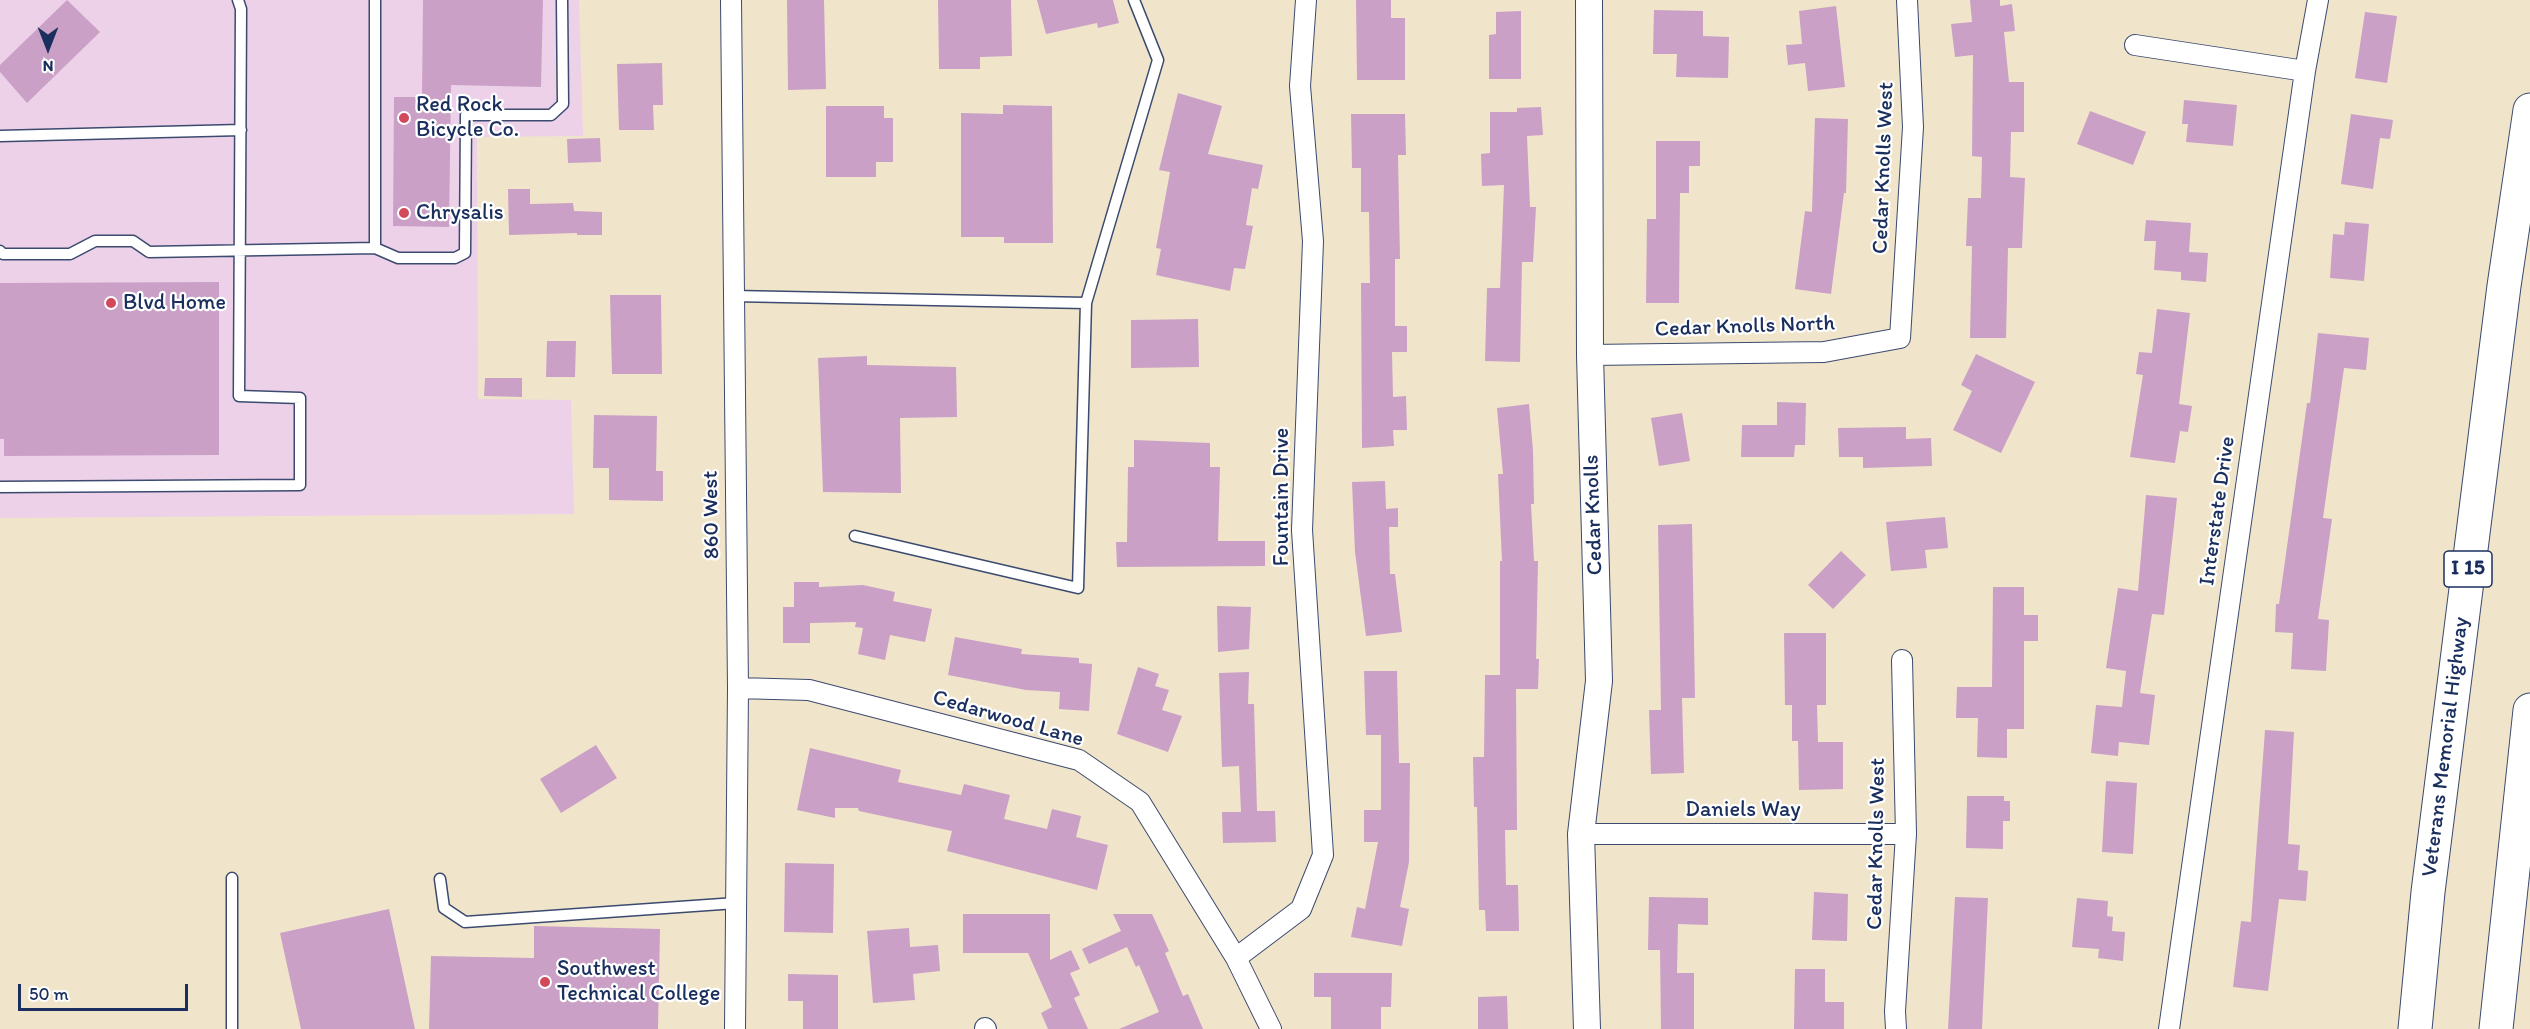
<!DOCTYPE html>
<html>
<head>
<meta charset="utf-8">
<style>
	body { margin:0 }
	#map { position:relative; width:2530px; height:1029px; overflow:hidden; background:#f0e5ca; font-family:Itim,sans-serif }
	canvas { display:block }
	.north { position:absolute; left:18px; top:18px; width:60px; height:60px; -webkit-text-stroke:4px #fff; paint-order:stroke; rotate:180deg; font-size:16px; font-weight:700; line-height:24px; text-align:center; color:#1b2f5e }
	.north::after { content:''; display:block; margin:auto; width:21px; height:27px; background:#1b2f5e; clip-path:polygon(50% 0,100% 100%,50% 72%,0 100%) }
	.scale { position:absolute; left:18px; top:984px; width:170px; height:27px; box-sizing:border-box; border:3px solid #1b2f5e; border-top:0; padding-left:8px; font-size:18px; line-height:21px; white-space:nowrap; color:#1b2f5e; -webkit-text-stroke:4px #fff; paint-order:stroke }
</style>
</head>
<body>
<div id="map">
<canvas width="2530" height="1029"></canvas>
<div class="north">N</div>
<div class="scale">50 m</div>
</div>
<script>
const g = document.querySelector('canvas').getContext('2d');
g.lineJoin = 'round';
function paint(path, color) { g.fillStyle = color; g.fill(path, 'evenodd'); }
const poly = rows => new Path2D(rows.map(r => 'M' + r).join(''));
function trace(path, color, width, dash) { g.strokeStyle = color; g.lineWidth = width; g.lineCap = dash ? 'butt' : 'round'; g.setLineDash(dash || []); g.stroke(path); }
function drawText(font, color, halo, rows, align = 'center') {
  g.font = font + ' Itim,sans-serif'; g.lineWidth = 4.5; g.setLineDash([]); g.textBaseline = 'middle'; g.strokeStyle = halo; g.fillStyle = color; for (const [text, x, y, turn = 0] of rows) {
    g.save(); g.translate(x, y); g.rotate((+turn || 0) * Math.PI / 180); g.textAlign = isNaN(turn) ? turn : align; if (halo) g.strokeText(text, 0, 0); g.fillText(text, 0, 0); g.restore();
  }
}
paint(poly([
	[0,0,579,0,583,136,477,137,478,399,571,400,574,514,0,518]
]), '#edd1e9');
paint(poly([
	[67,0,100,32,27,103,0,72,0,65],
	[423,0,543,0,541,87,451,85,449,227,393,226,394,97,422,97],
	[787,0,824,0,826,89,788,90],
	[938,0,1011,0,1012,56,980,57,980,69,939,69],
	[1037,0,1113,0,1119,23,1098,28,1097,23,1046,34],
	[1356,0,1391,0,1391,18,1405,18,1405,80,1357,80],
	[1970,0,2000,0,2000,6,2012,4,2015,31,2004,32,2009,82,2024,82,2024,132,2011,132,2010,177,2025,178,2022,248,2008,248,2006,338,1970,338,1972,246,1966,246,1968,198,1981,198,1982,157,1972,156,1973,55,1955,57,1951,24,1972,22],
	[1836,6,1845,87,1808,91,1805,63,1788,65,1786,45,1802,44,1799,11],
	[1654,10,1703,11,1703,36,1729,37,1728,78,1676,77,1677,54,1653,54],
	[1521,11,1521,79,1489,79,1489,35,1496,34,1496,12],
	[2365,12,2397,16,2387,83,2355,78],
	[662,63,663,105,653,105,654,130,619,130,617,64],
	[1178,93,1222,106,1208,154,1263,165,1258,189,1252,188,1246,225,1253,226,1245,269,1234,268,1230,291,1156,275,1161,249,1156,248,1170,172,1159,170],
	[2184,100,2237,105,2233,146,2186,142,2188,124,2182,124],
	[1003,105,1052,106,1053,243,1004,243,1004,237,961,237,961,113,1003,114],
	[826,106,884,106,884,118,893,118,893,162,876,162,876,177,826,177],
	[1541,107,1543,135,1527,136,1530,207,1536,207,1533,262,1522,262,1520,362,1485,361,1487,288,1500,288,1504,185,1482,186,1481,154,1490,153,1490,112,1517,112,1517,108],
	[2090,111,2146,132,2133,165,2077,144],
	[1351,114,1405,114,1406,155,1398,155,1400,259,1395,259,1395,326,1407,326,1407,352,1392,352,1393,397,1406,396,1407,430,1393,430,1394,446,1362,448,1361,283,1370,283,1369,212,1361,212,1361,168,1352,168],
	[2351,114,2393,120,2390,139,2380,138,2373,189,2341,184],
	[1815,118,1848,119,1846,193,1844,193,1831,294,1795,289,1805,211,1812,212],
	[600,138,601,162,568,163,567,139],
	[1656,141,1700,141,1700,166,1689,166,1689,193,1680,193,1679,303,1646,303,1647,219,1656,219],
	[508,189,530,189,530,204,573,203,574,211,602,212,602,235,577,235,577,233,509,235],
	[2146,220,2191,223,2189,252,2208,253,2206,282,2181,280,2181,272,2154,270,2156,241,2144,241],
	[2345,222,2369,224,2364,281,2330,278,2333,234,2344,235],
	[219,282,219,455,4,456,4,439,0,439,0,283],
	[610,295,661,295,662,374,612,374],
	[2157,309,2190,313,2179,404,2192,406,2188,432,2180,431,2175,463,2130,457,2143,375,2136,374,2139,352,2152,353],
	[1198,319,1199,367,1131,368,1131,320],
	[2318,333,2369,338,2366,370,2344,368,2323,518,2332,519,2318,619,2329,620,2326,671,2291,669,2293,633,2275,632,2276,604,2279,604,2307,403,2310,403],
	[547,341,576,341,575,377,546,377],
	[1976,354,2035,382,2001,453,1953,430,1972,391,1961,385],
	[867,356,867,365,956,367,957,417,900,418,901,493,823,492,818,358],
	[485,378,522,378,522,397,484,396],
	[1777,402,1806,403,1805,445,1795,445,1794,457,1741,457,1742,425,1777,425],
	[1529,404,1533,451,1534,504,1531,504,1534,561,1538,561,1536,659,1539,659,1538,689,1516,689,1517,830,1505,830,1506,885,1518,885,1519,931,1486,931,1485,910,1479,910,1477,807,1474,807,1473,757,1484,757,1485,675,1500,675,1500,561,1502,561,1498,474,1503,474,1497,408],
	[1682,413,1690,461,1659,466,1651,418],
	[594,415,657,416,656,471,663,471,663,501,609,500,609,468,593,468],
	[1906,427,1906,439,1931,438,1932,466,1863,468,1863,457,1839,457,1838,428],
	[1134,440,1210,443,1210,467,1220,467,1218,541,1265,541,1265,566,1117,567,1116,542,1127,542,1128,467,1134,467],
	[1385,481,1386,509,1398,508,1398,527,1389,527,1390,574,1395,574,1402,632,1366,636,1355,552,1352,482],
	[2146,495,2177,498,2164,615,2152,614,2140,693,2155,695,2149,745,2119,742,2118,756,2091,753,2096,705,2122,707,2126,671,2106,668,2118,588,2138,591],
	[1945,517,1948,548,1925,550,1927,568,1891,571,1886,522],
	[1692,524,1695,698,1682,698,1684,773,1651,774,1649,710,1661,710,1658,525],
	[1841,551,1866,575,1833,609,1808,585],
	[794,582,819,582,819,587,863,585,895,592,893,601,932,609,925,642,890,635,885,660,858,654,863,628,855,627,856,622,810,623,810,643,783,643,783,607,794,607],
	[1993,587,2024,587,2024,615,2038,615,2038,641,2024,641,2024,729,2007,729,2007,758,1977,757,1978,718,1956,718,1957,687,1992,687],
	[1217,606,1251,607,1249,649,1218,652],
	[1784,633,1826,633,1826,705,1817,705,1818,742,1843,742,1843,789,1799,790,1798,741,1792,741,1792,705,1785,705],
	[955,637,1022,649,1021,654,1079,658,1079,663,1092,664,1089,711,1059,709,1060,692,1026,690,948,675],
	[1138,667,1159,674,1155,686,1169,690,1162,710,1182,716,1168,752,1117,734],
	[1364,671,1397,671,1399,763,1410,763,1409,862,1400,907,1409,909,1402,946,1351,937,1357,907,1365,909,1378,842,1364,842,1364,810,1381,810,1381,735,1366,735],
	[1249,672,1248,704,1254,704,1257,811,1275,811,1276,842,1223,843,1222,812,1241,812,1239,766,1222,767,1219,673],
	[2265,730,2294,732,2288,844,2300,845,2298,870,2308,871,2306,901,2279,899,2268,991,2233,987,2241,921,2251,922],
	[596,745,617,778,561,813,540,779],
	[810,748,901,770,898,782,961,795,964,784,1010,795,1004,819,1047,829,1052,809,1081,816,1076,837,1108,845,1097,890,947,851,952,831,859,811,858,808,835,808,835,818,797,810],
	[2106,781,2137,783,2133,854,2102,852],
	[1967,796,2004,796,2004,801,2010,801,2010,821,2003,821,2003,849,1966,848],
	[785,863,834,864,833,933,784,932],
	[1814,892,1848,894,1847,941,1812,940],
	[1649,897,1708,898,1708,925,1678,924,1677,973,1694,973,1694,1029,1661,1029,1660,950,1648,950],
	[1955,897,1988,898,1982,1029,1948,1029],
	[2077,898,2108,901,2107,916,2113,917,2112,931,2125,932,2123,961,2098,958,2099,949,2072,947],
	[389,909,415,1029,301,1029,280,933],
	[963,914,1050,914,1050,960,1071,950,1080,969,1070,973,1080,995,1074,998,1088,1029,1048,1029,1041,1013,1052,1007,1028,953,963,953],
	[1113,914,1152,914,1169,951,1165,953,1183,996,1188,994,1203,1029,1119,1029,1159,1012,1139,965,1136,967,1127,947,1089,964,1082,949,1121,931],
	[534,926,660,929,658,1029,429,1029,431,956,534,958],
	[909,928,910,947,938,945,940,971,913,974,915,1000,873,1003,867,931],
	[1795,969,1825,969,1825,1002,1844,1002,1844,1029,1794,1029],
	[1314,973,1392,973,1391,1007,1381,1007,1381,1029,1331,1029,1331,997,1314,997],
	[788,974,838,975,838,1029,803,1029,803,1001,788,1001],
	[1507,996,1508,1029,1478,1029,1478,997]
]), '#caa0c7');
const service = poly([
	[0,136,241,130],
	[375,248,398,258,455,258,465,253,466,115,551,115,563,104,562,0],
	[0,251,3,254,70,254,95,241,133,241,149,252,375,248,375,0],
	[733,296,1086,303],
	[0,487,300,485,300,398,239,396,241,9,238,0],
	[855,536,1078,588,1086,303,1158,60,1134,0],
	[440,879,444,908,465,922,736,903],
	[232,1029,232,878]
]);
const minor = poly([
	[731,0,738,688,735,1029],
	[2135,45,2305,71],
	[1590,355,1824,352,1900,338,1913,127,1907,0],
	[738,688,809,690,1079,760,1140,802,1236,958,1271,1029],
	[1581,834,1906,834],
	[1236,958,1301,909,1323,855,1302,530,1313,241,1300,86,1306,0],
	[985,1028,986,1029],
	[1896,1029,1895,1011,1906,834,1902,660],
	[2169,1029,2305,71,2318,0]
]);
const tertiary = poly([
	[1587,1029,1581,834,1599,681,1590,355,1589,0]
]);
const motorway = poly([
	[2415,1029,2428,892,2504,286,2530,110],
	[2496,1029,2530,710]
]);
trace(service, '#3b4a6e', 13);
trace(minor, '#3b4a6e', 22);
trace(tertiary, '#3b4a6e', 28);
trace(motorway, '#3b4a6e', 35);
trace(service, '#fff', 10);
trace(minor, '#fff', 20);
trace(tertiary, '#fff', 26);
trace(motorway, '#fff', 33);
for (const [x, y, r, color] of [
	[404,118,6,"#d1495b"],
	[404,213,6,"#d1495b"],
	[111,303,6,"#d1495b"],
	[545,982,6,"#d1495b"]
]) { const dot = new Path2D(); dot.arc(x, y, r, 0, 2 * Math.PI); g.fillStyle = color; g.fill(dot); trace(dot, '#fff', 2); }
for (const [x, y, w] of [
	[2468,569,48]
]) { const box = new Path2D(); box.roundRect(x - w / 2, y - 18, w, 36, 4.5); g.fillStyle = '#fff'; g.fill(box); trace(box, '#1b2f5e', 1.5); }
drawText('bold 21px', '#1b2f5e', null, [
	["I 15",2468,569]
]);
drawText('22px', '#1b2f5e', '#fff', [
	["Red Rock",416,105],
	["Bicycle Co.",416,130],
	["Chrysalis",416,213],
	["Blvd Home",123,303],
	["Southwest",557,969],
	["Technical College",557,994]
], 'left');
drawText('22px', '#1b2f5e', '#fff', [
	["Cedar Knolls West",1884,168,-88],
	["Cedar Knolls North",1745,327,-2],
	["Fountain Drive",1282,497,-90],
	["Interstate Drive",2218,511,-82],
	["860 West",712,515,-91],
	["Cedar Knolls",1594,515,-92],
	["Cedarwood Lane",1008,719,16],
	["Veterans Memorial Highway",2446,747,-83],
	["Daniels Way",1743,810],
	["Cedar Knolls West",1877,844,-89]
]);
</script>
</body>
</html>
